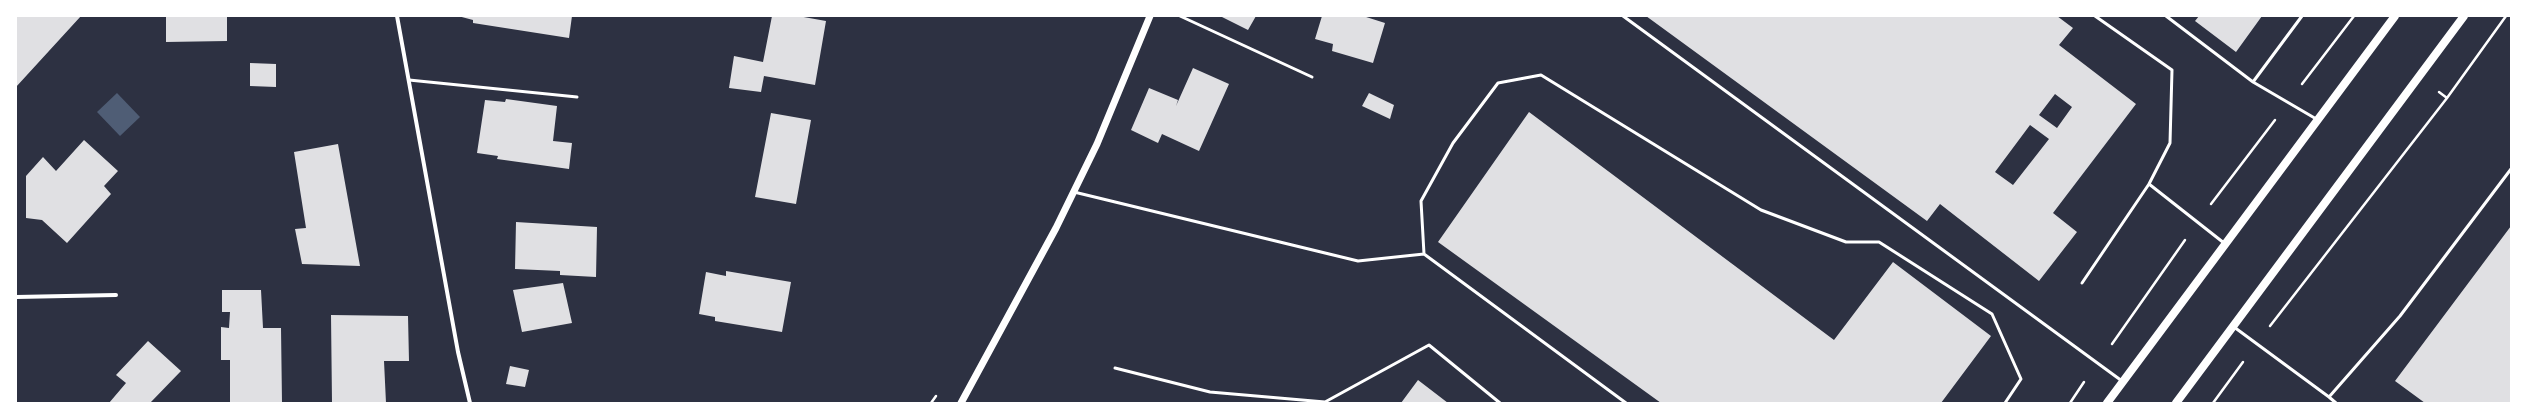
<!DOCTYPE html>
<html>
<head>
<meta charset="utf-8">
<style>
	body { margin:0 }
	#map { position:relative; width:2527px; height:419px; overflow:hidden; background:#2d3142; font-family:Montserrat,sans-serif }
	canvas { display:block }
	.frame { position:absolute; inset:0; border:17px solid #fff; pointer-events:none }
</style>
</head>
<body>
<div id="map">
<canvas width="2527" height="419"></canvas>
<div class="frame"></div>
</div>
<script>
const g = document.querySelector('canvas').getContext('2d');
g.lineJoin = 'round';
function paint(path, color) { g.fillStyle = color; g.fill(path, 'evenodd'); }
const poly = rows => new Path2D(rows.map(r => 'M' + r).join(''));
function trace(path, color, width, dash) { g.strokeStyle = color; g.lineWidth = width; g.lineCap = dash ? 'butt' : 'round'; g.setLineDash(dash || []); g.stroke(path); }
paint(poly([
	[117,93,140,117,120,136,97,112]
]), '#4f5d75');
paint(poly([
	[16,16,81,16,16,87],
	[166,16,227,16,227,41,166,42],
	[458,16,572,16,569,38,473,23,473,20],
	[772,16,798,16,826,21,815,85,764,76,761,92,729,88,734,56,763,62],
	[1220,16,1256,16,1248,30],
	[1322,16,1363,16,1385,23,1373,63,1332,51,1333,44,1315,39],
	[1646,16,2057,16,2073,28,2059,45,2136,104,2053,213,2077,232,2039,281,1940,204,1927,221],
	[2055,94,2072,107,2057,128,2039,115],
	[2030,125,2049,139,2013,185,1995,172],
	[2199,16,2262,16,2236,52,2195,21],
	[250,63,276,64,276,87,250,86],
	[1193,68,1229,84,1199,151,1162,134,1158,143,1131,130,1149,88,1178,100,1176,106],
	[1369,93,1394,105,1390,119,1362,106],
	[506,99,557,106,553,141,572,143,569,169,497,159,498,156,477,153,485,100,505,102],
	[1529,112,1834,340,1893,262,1991,336,1941,403,1661,403,1438,242],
	[771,113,811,120,796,204,755,197],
	[84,140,118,171,104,186,111,194,67,243,42,220,26,218,26,176,43,157,56,171],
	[338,144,360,266,302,264,295,229,306,228,294,152],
	[516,222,597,227,596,277,560,275,560,271,515,269],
	[2511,226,2511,403,2425,403,2395,381],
	[726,271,791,282,782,332,715,321,715,317,699,314,706,272,726,276],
	[563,283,572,323,522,332,513,290],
	[222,290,261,290,263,328,281,328,282,403,230,403,230,360,221,360,221,327,229,328,230,312,222,312],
	[331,315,408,316,409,361,384,361,386,403,332,403],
	[148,341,181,371,150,403,109,403,126,383,116,375],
	[510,366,529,370,525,387,506,384],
	[1418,380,1448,403,1401,403]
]), '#e0e0e3');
trace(poly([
	[2302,84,2354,16],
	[2439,92,2447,98],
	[2211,204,2275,120],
	[2270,326,2447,98,2506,16],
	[2112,344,2185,240],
	[931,403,936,396],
	[2070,403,2084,382],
	[2213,403,2243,362]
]), '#fff', 2.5);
trace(poly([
	[1180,16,1312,77],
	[1623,16,2122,381],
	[2095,16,2172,70,2170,143,2149,184],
	[2166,16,2253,82,2318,120],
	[409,80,577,97],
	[2253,82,2302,16],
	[1074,192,1358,261,1424,254,1421,201,1453,143,1498,83,1541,75,1761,210,1846,242,1879,242,1992,314,2021,379,2005,403],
	[1424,254,1626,403],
	[2082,283,2149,184,2224,243],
	[2234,327,2329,397],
	[1115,368,1210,392,1325,402,1429,345,1500,403],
	[2336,403,2329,397,2400,316,2511,169]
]), '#fff', 3);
trace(poly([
	[397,16,458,352,470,403],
	[16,297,116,295]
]), '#fff', 4);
trace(poly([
	[961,403,1056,228,1097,144,1150,16]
]), '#fff', 7);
trace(poly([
	[2107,403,2395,16],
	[2176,403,2464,16]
]), '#fff', 8);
</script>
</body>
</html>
